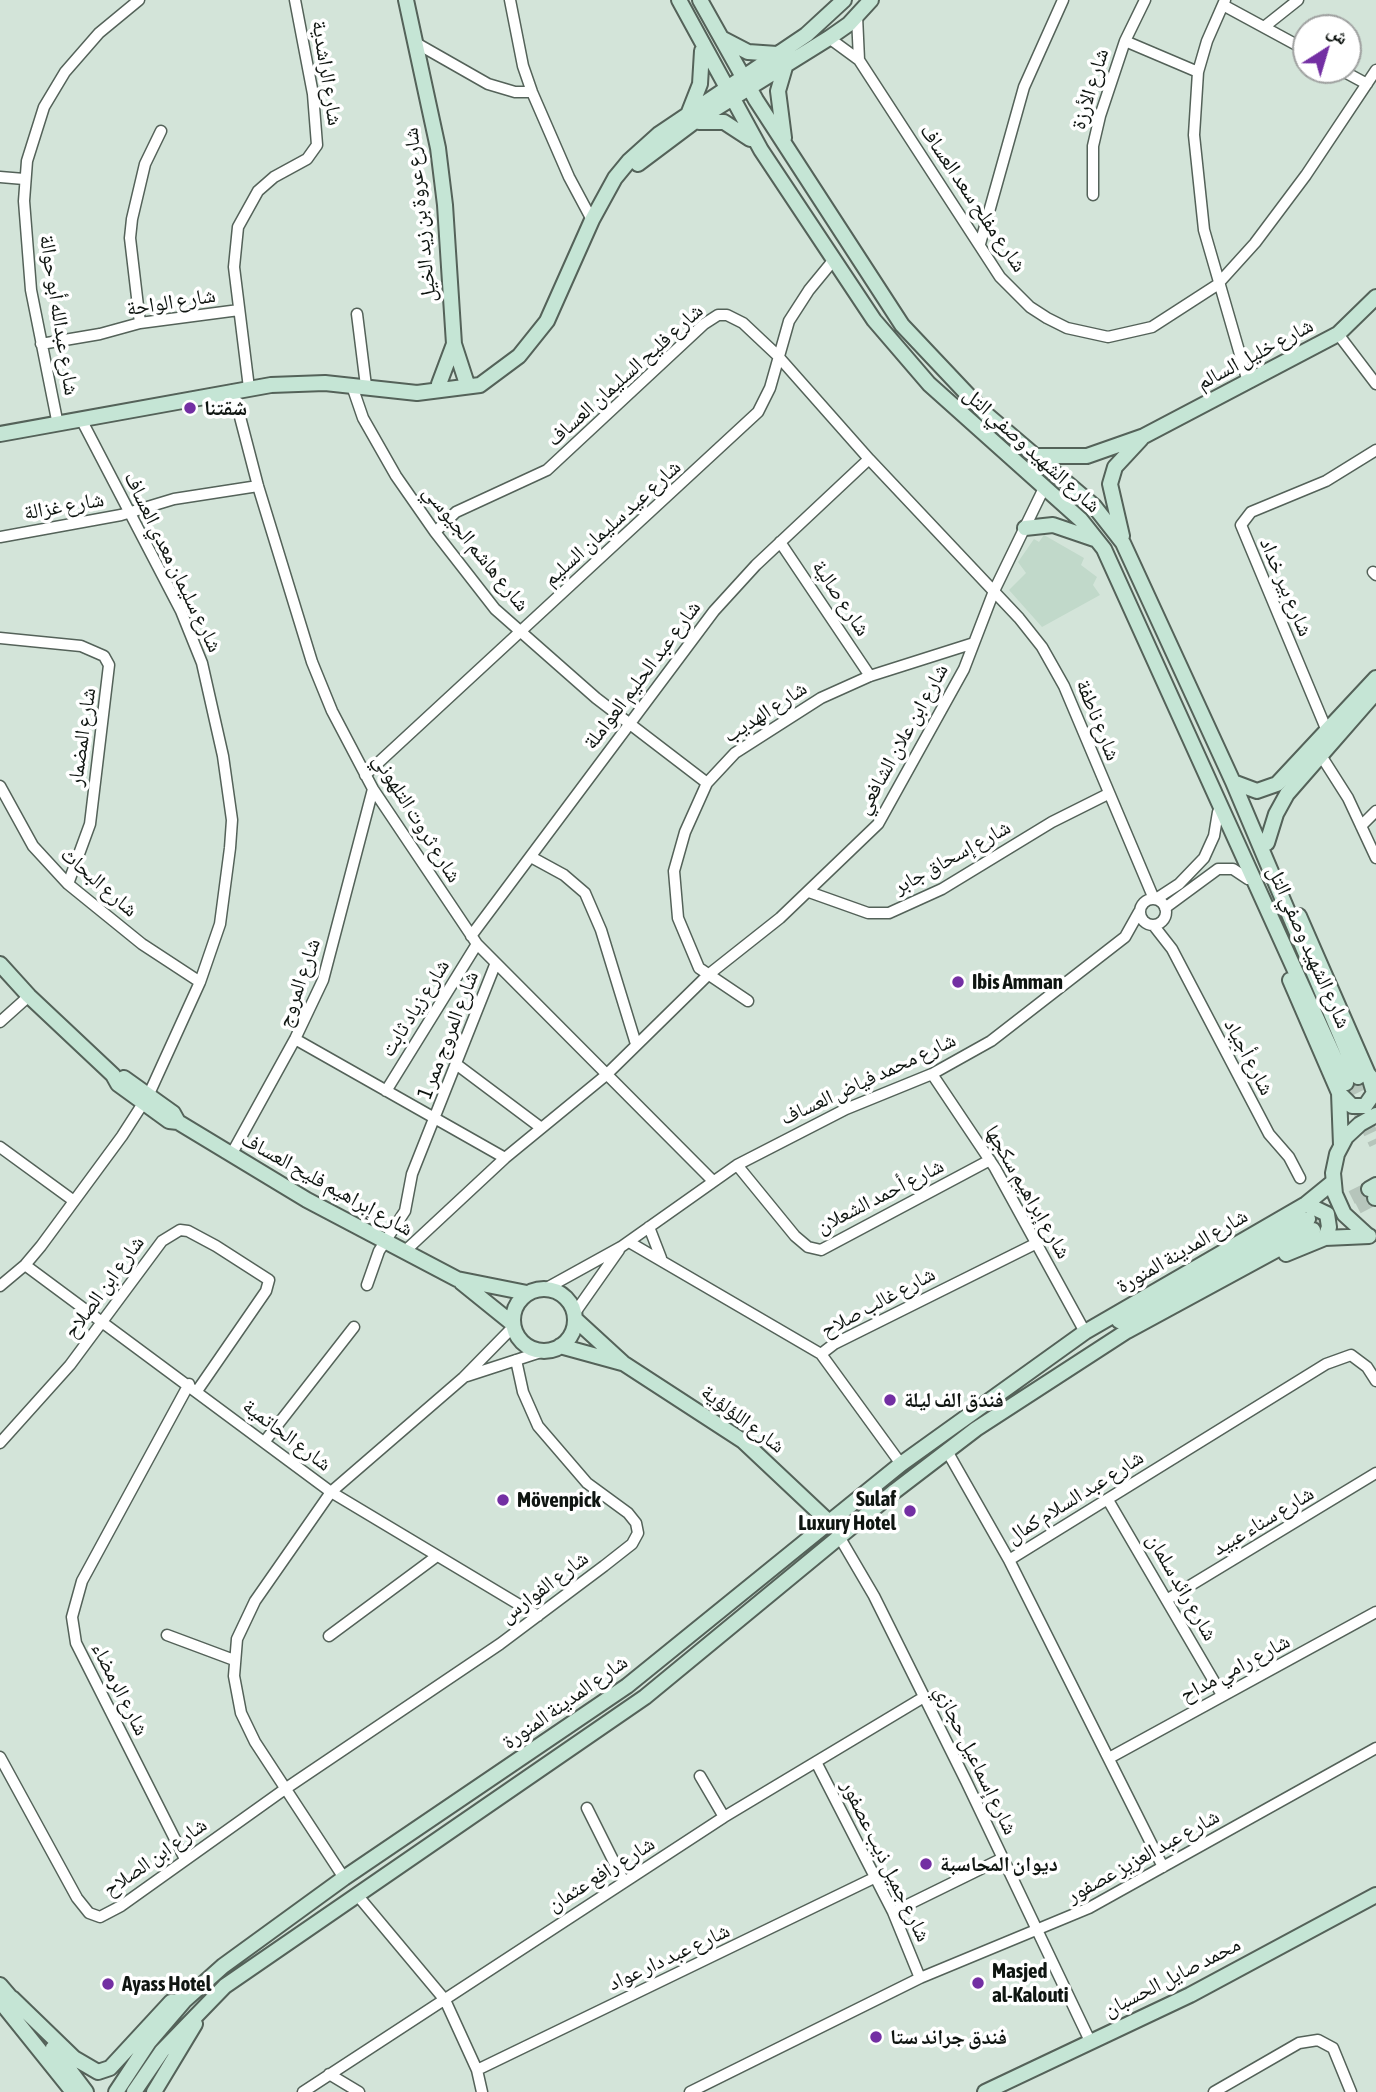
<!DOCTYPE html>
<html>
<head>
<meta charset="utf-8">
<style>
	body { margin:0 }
	#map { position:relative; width:1376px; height:2092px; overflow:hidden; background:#d3e4d9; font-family:"Asap Condensed","Noto Naskh Arabic",sans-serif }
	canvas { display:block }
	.north { position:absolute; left:1292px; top:14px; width:70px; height:70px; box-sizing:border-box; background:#fff; border:2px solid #9fa1a0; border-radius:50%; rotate:37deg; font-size:19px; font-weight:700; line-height:28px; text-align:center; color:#0f1511 }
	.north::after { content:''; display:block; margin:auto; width:24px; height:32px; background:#732fa3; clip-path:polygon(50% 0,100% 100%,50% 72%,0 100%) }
</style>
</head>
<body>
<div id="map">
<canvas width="1376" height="2092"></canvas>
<div class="north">ش</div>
</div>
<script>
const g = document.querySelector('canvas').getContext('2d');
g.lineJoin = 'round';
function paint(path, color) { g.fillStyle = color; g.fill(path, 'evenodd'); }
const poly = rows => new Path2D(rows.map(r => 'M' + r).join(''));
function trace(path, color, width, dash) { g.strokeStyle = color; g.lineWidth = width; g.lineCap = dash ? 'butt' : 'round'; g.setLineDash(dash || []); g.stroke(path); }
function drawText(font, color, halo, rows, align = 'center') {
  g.font = font + ' "Asap Condensed","Noto Naskh Arabic",sans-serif'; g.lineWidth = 7; g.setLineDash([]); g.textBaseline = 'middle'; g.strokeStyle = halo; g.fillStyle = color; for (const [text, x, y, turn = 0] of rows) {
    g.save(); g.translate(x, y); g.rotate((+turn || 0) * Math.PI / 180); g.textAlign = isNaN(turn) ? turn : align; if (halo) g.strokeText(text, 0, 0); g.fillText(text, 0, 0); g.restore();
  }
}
paint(poly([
	[1044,535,1084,558,1081,565,1097,577,1093,585,1100,595,1042,627,1009,590,1026,573,1018,562,1034,539,1039,542]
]), '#c1d9ca');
trace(poly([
	[1358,1077,1376,1114],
	[1346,1083,1376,1144],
	[1314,1216,1369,1189],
	[1320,1226,1375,1198]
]), '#b6c5bb', 14, [14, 7]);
const street = poly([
	[510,0,523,66,532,92,569,177,592,220],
	[1225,0,1207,41,1198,72,1194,135,1204,230,1248,382],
	[1223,5,1306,50],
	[857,16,859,60],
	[1264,27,1298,0],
	[829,38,859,60,1000,277,1030,307,1047,318,1067,328,1108,337,1152,327,1217,285,1255,243,1306,175,1376,70],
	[1125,41,1198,72],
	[416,43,488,84,515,92,532,92],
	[1341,70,1367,84],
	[0,177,24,179],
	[1093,195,1093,146,1100,116,1125,41,1145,0],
	[980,244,1024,87,1063,0],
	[357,314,366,386],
	[140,323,130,238,132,219,145,164,161,131],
	[1338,334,1376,384],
	[41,344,100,334,140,323,239,310],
	[352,386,363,418,396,476,435,532,495,609,596,698,707,783],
	[249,388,234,267,238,227,258,191,274,177,307,159,317,145,313,94,295,0],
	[233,390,258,486,312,662,332,711,373,789,477,944,712,1180],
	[58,425,31,290,24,201,27,161,44,107,65,72,99,33,139,0],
	[435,532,456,512,547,470,704,324,718,315,727,315,743,323,777,355,869,459,1019,618,1042,647,1064,686,1154,899],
	[0,537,121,515,174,499,258,486],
	[780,542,870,676],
	[1373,572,1376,575],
	[0,638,81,646,104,656,109,665,90,824,68,884],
	[1327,731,1241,525,1251,512,1326,481,1376,450],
	[1320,754,1348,798,1376,858],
	[365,775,758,412,770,388,789,321,809,290,832,262],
	[0,786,33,846,68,884,142,944,200,982],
	[1361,826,1376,811],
	[531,857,564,875,585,893,601,930,636,1044],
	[809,892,868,913,889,913,942,889,1052,822,1108,794],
	'1140 912a13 13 0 1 1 26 0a13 13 0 1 1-26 0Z',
	[1156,899,1179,884,1204,858,1214,836,1218,812],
	[1165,908,1218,869,1233,869,1248,879],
	[1154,926,1172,949,1269,1134,1289,1157,1300,1178],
	[471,936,714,611,756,565,869,459],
	[748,1001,699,968,678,918,674,871,685,832,707,783,735,753,821,698,870,676,974,643],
	[0,1022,29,996],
	[295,1039,505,1158],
	[456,1064,540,1127],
	[932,1074,995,1168,1085,1332],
	[386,1091,477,944],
	[0,1147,74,1201],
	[231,1155,295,1039,323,980,373,789],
	[737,1165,795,1236,808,1247,821,1250,990,1160],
	[649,1227,661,1258],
	[629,1242,821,1354],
	[404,1252,505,1158,605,1076,708,975,780,918,878,824,964,669,994,591,1044,488],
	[25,1265,331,1492,538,1616],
	[367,1285,379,1251,405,1211,412,1174,495,965],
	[0,1286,25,1265,41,1246,122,1136,149,1094,200,982,220,924,230,848,232,820,223,756,202,663,181,611,82,421],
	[545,1289,621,1247,737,1165,846,1109,932,1074,991,1041,1125,937,1139,912],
	[574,1314,619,1250],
	[467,1376,544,1351],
	[265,1441,354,1327],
	[0,1443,70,1365,162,1241,180,1230,188,1231,216,1246,269,1280,266,1291,197,1391],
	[947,1451,1009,1560,1163,1867],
	[901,1464,821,1354,834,1344,1037,1243],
	[1108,1500,1222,1695],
	[840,1538,874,1596,966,1781,1090,2041],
	[1009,1560,1326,1364,1351,1355,1367,1367,1376,1381],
	[1168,1599,1376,1473],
	[167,1635,234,1660],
	[329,1636,437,1556],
	[0,1757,77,1898,89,1913,100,1917,121,1906,285,1789,500,1644,604,1566,632,1544,638,1533,636,1523,628,1513,587,1483,538,1426,523,1392,516,1360],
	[1111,1757,1376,1612],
	[816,1762,893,1912,920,1978],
	[700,1776,724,1817],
	[587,1808,624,1882],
	[185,1859,76,1643,72,1617,82,1581,189,1384],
	[344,1878,255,1742,241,1713,234,1676,237,1639,255,1601,331,1492,463,1378,513,1327],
	[358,1896,445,2000,477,2070,482,2092],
	[893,1912,1003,1858],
	[477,2070,876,1877],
	[329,2074,359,2092],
	[303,2092,724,1817,924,1697],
	[690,2092,920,1978,1089,1908,1376,1748],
	[1214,2092,1299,2043,1318,2040,1333,2048,1351,2092]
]);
const secondary = poly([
	[406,0,438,148,445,205,454,344,466,381],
	[679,0,761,150,874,320,929,384,1081,520,1104,549,1346,1083],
	[700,0,756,100,902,325,986,414,1094,506,1123,543,1233,782,1358,1077],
	[723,39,748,52,777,54],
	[689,112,700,84,702,51],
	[699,122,724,122,750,139],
	[784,138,778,91,785,67],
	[638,164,694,122,829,38,849,24,871,0],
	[439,384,454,344],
	[0,434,271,385,325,383,417,393,480,385,519,356,547,321,592,220,615,178,629,161,659,134,806,35,844,0],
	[1036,456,1087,456,1144,436,1338,334,1376,297],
	[1025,528,1053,525,1094,539],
	[1122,536,1110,484,1115,467,1141,439],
	[1233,782,1257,791,1277,784,1376,678],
	[1267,843,1276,814,1287,794,1376,692],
	[1299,916,1368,1074,1376,1083],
	[0,964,29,996,113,1075,118,1084,169,1121,178,1122,307,1200,457,1279,527,1293],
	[1290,980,1339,1093,1341,1145],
	[124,1078,173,1113,178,1122],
	[1339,1093,1352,1106,1365,1106,1374,1093,1369,1076],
	[1369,1189,1376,1185],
	[1375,1198,1376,1197],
	[1306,1204,1327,1214,1329,1227,1325,1238],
	[1368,1236,1344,1214,1335,1194,1333,1173,1337,1154,1346,1137,1360,1124,1376,1115],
	[1286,1254,1325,1238,1369,1236],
	[461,1282,513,1324],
	'513 1320a31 31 0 1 1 62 0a31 31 0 1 1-62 0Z',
	[575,1319,623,1363,743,1441,828,1521],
	[1119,1321,1308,1219],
	[560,1346,622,1363],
	[0,1985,18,2006],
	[12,1998,74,2058,98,2072,110,2068,171,2002,185,2000],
	[0,2001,73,2092],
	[53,2048,86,2092],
	[116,2092,149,2042,185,2000,223,1966,344,1878,627,1686,901,1464,1085,1332,1306,1204,1333,1182],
	[134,2092,162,2051,225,1986,645,1697,895,1491,976,1429,1127,1331,1313,1230],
	[154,2092,195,2024],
	[985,2092,1190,1995,1376,1895]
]);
trace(street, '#546259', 13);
trace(secondary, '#546259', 18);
trace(street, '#fff', 10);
trace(secondary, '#c5e5d5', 14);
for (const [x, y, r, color] of [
	[190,408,7,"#732fa3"],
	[958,982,7,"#732fa3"],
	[890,1400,7,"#732fa3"],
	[503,1500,7,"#732fa3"],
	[910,1511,7,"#732fa3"],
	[926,1864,7,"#732fa3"],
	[978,1983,7,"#732fa3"],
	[108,1984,7,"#732fa3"],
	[876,2037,7,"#732fa3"]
]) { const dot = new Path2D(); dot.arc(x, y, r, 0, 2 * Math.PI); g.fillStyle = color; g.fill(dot); trace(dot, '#fff', 2.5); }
drawText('21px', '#0f1511', '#fff', [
	["شارع الراشدية",327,73,81],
	["شارع الأرزة",1090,89,-73],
	["شارع مفلح سعد العساف",973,198,56],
	["شارع عروة بن زيد الخيل",420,215,-96],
	["شارع الواحة",171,302,-9],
	["شارع عبدالله أبو حوالة",59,315,81],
	["شارع خليل السالم",1255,354,-28],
	["شارع فليح السليمان العساف",625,375,-42],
	["شارع الشهيد وصفي التل",1032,450,42],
	["شارع غزالة",64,506,-10],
	["شارع عيد سليمان السليم",612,523,-42],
	["شارع هاشم الجيوسي",476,548,51],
	["شارع سليمان معدي العساف",173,562,64],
	["شارع بير خداد",1286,587,67],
	["شارع صالية",841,598,56],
	["شارع عبد الحليم العواملة",642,675,-53],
	["شارع الهديب",765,712,-33],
	["شارع ناطفة",1098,720,68],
	["شارع المضمار",82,737,-82],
	["شارع ابن علان الشافعي",902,739,-61],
	["شارع ثروت التلهوني",417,818,58],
	["شارع إسحاق جابر",952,857,-29],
	["شارع البحاث",99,882,41],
	["شارع الشهيد وصفي التل",1309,947,66],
	["شارع المروج",299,983,-71],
	["شارع زياد ثابت",415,1008,-58],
	["شارع المروج ممر 1",448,1035,-69],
	["شارع أجياد",1249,1057,62],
	["شارع محمد فياض العساف",868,1079,-25],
	["شارع إبراهيم فليح العساف",327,1184,29],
	["شارع إبراهيم سكجها",1028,1192,60],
	["شارع أحمد الشعلان",880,1196,-27],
	["شارع المدينة المنورة",1182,1251,-30],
	["شارع ابن الصلاح",104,1287,-54],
	["شارع غالب صلاح",878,1302,-28],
	["شارع اللؤلؤية",743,1419,37],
	["شارع الحاتمية",287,1435,37],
	["شارع عبد السلام كمال",1075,1497,-32],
	["شارع سناء عبيد",1263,1521,-31],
	["شارع الفوارس",544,1587,-37],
	["شارع رائد سلمان",1182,1587,60],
	["شارع رامي مداح",1235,1668,-28],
	["شارع الرمضاء",120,1689,63],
	["شارع المدينة المنورة",565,1702,-35],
	["شارع إسماعيل حجازي",976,1760,64],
	["شارع عبد العزيز عصفور",1143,1856,-29],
	["شارع ابن الصلاح",155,1857,-35],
	["شارع جميل ذيب عصفور",886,1861,64],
	["شارع رافع عثمان",601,1874,-32],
	["شارع عبد دار عواد",669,1957,-25],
	["محمد صايل الحسبان",1172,1977,-27]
]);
drawText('bold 21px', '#0f1511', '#fff', [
	["شقتنا",204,408],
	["Ibis Amman",972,982],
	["فندق الف ليلة",904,1400],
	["Sulaf",896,1499,"right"],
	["Luxury Hotel",896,1523,"right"],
	["Mövenpick",517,1500],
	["ديوان المحاسبة",940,1864],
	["Masjed",992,1971],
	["al-Kalouti",992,1995],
	["Ayass Hotel",122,1984],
	["فندق جراند ستا",890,2037]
], 'left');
</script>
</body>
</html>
